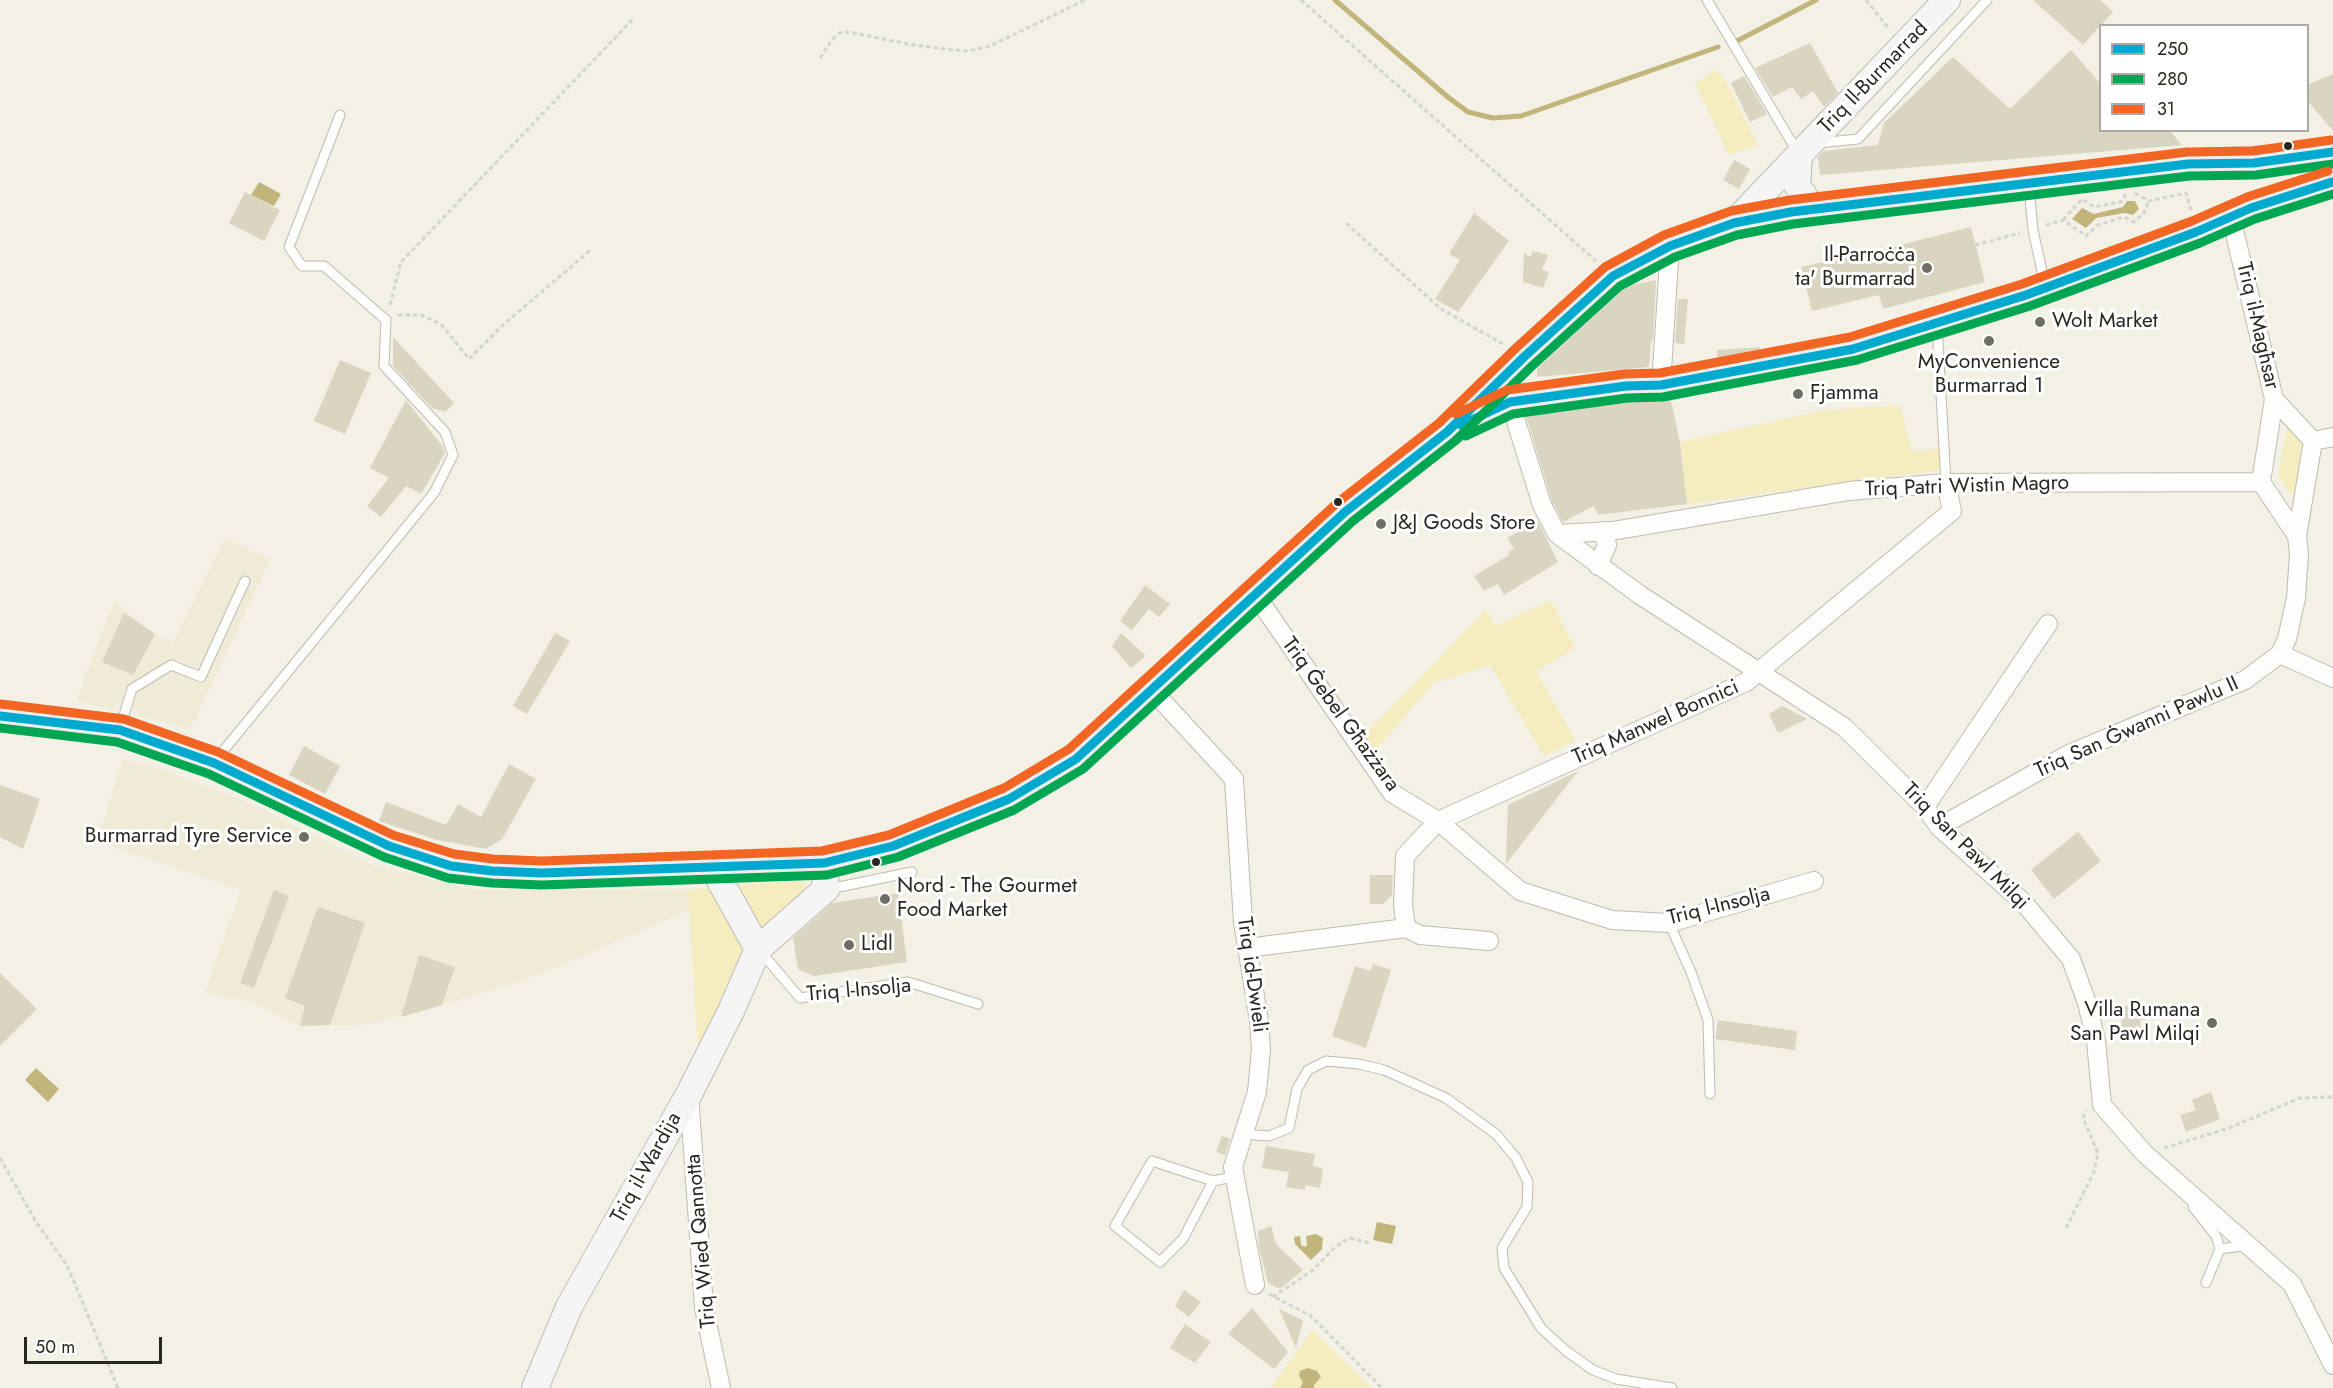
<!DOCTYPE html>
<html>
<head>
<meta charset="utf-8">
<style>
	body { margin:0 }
	#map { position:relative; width:2333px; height:1388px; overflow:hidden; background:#f3f0e5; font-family:Jost,sans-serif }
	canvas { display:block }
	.legend { position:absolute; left:2099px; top:24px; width:210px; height:108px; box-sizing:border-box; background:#fff; border:2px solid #a9a9a5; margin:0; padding:8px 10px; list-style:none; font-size:18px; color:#28271f }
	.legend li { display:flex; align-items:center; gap:12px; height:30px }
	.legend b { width:30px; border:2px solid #a9a9a5 }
	.scale { position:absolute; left:24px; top:1337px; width:138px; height:27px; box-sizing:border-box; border:3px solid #28271f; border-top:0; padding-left:8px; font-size:18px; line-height:21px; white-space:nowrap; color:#28271f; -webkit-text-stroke:4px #fff; paint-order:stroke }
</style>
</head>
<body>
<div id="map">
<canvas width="2333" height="1388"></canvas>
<ul class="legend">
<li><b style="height:8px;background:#00a9ce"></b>250</li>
<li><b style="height:8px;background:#00a651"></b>280</li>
<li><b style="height:8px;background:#f26522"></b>31</li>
</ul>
<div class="scale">50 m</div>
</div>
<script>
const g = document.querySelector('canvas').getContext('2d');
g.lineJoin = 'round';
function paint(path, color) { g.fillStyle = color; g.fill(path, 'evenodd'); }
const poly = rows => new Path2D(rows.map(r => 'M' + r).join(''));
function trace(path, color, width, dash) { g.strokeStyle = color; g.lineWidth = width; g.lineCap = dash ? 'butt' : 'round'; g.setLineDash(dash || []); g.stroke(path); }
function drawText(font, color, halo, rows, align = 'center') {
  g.font = font + ' Jost,sans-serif'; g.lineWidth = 6; g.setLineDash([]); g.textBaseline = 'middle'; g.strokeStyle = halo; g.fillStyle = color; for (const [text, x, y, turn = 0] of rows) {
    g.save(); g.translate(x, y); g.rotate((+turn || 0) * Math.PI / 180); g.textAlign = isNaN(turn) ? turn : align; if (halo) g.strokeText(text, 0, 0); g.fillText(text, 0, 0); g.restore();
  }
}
paint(poly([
	[225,538,270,560,191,728,139,716,137,709,117,704,112,709,76,701,114,602,155,634,173,642],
	[123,759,161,769,251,804,373,865,476,890,688,889,691,909,535,976,442,1005,364,1025,300,1026,253,1002,205,992,241,889,97,841]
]), '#f0ebd7');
paint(poly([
	[1712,71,1720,73,1724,78,1758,145,1729,155,1695,84],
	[1900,405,1912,452,1940,448,1940,470,1687,504,1680,442,1820,411],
	[2294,426,2302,437,2298,486,2291,495,2278,476,2287,427],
	[1551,600,1575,648,1536,671,1576,741,1544,756,1490,665,1434,683,1372,754,1360,739,1486,610,1496,626],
	[804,881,806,897,758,932,735,885],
	[712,887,743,940,745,952,701,1049,698,1048,688,891],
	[1312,1330,1372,1388,1271,1388]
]), '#f5ecc0');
paint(poly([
	[259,182,281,194,274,206,251,195],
	[2127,201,2135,201,2139,209,2133,215,2125,213,2096,218,2086,228,2072,219,2082,208,2094,214,2123,207],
	[36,1068,59,1089,48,1102,25,1080],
	[1377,1222,1396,1226,1392,1244,1373,1240],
	[1316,1234,1323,1238,1322,1249,1311,1260,1295,1244,1294,1237,1300,1236,1301,1245,1305,1247,1307,1245,1306,1236],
	[1308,1368,1317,1371,1321,1377,1314,1385,1314,1388,1300,1388,1303,1382,1299,1376,1300,1371]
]), '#c2b57b');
trace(poly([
	[1335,0,1449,98,1468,112,1493,118,1521,116,1718,47],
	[1737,41,1816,0]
]), '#c2b57b', 5);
paint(poly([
	[2033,0,2100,0,2113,12,2083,45],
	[1810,43,1838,93,1824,107,1813,91,1801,99,1792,87,1773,97,1755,68],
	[2071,50,2100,83,2100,130,2169,130,2182,145,1820,175,1818,157,1824,151,1878,145,1884,123,1953,57,2010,109],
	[2333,74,2333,131,2307,100,2307,85],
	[1744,76,1767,114,1750,122,1731,83],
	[1734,160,1750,169,1739,189,1723,180],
	[245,192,280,210,264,241,229,223],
	[1474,213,1509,241,1458,312,1435,299,1460,260,1449,254],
	[1971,227,1985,282,1883,309,1879,295,1812,311,1801,267,1856,254,1857,256],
	[1533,251,1548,255,1542,270,1549,272,1543,288,1523,282,1524,253,1530,257],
	[1656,280,1653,341,1651,341,1649,367,1537,377,1537,368,1623,290,1631,285],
	[1678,299,1688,299,1684,344,1675,343],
	[393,337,454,403,445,412,432,408,393,366],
	[1760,347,1760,350,1717,358,1717,350],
	[340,360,371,373,345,434,314,421],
	[406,400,443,447,445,453,421,494,406,486,381,517,367,506,389,478,370,468],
	[1671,400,1680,443,1687,504,1598,515,1594,506,1563,522,1552,501,1526,416,1627,402],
	[1538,521,1558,562,1504,595,1498,584,1484,591,1474,576,1509,555,1508,551,1514,549,1507,538],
	[1145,585,1170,604,1159,617,1149,609,1132,630,1120,621],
	[124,613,155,634,133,675,102,662],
	[555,633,570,641,527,714,513,706],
	[1121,633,1146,656,1131,668,1112,646],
	[1782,706,1807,719,1778,733,1769,714],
	[304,746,340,766,325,794,289,775],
	[509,764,536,779,502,839,486,849,437,840,379,821,386,802,446,825,458,804,481,817],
	[1578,771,1506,864,1508,805],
	[0,785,40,799,23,849,0,837],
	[2078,832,2101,861,2054,899,2031,870],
	[1370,875,1393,875,1392,895,1383,904,1370,904],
	[274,890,289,896,254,988,240,983],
	[898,893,907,962,814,976,798,969,793,938,832,903],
	[318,907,365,923,330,1025,300,1026,305,1006,285,998],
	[419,955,455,967,442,1005,401,1017],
	[1373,964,1391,970,1366,1048,1332,1036,1355,966,1371,971],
	[0,973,37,1009,0,1046],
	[2144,1005,2145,1020,2140,1020,2141,1031,2122,1032,2121,1006],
	[1718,1020,1797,1031,1795,1050,1715,1039],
	[2211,1092,2220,1119,2186,1132,2180,1115,2196,1110,2192,1100],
	[1222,1136,1230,1139,1225,1155,1216,1152],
	[1266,1146,1315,1154,1313,1166,1323,1168,1320,1188,1305,1185,1305,1190,1286,1187,1289,1172,1262,1168],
	[1271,1226,1276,1244,1303,1270,1280,1289,1268,1283,1259,1247,1258,1231],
	[1184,1290,1201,1302,1189,1317,1175,1306],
	[1252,1308,1288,1352,1274,1369,1228,1334],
	[1279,1309,1303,1320,1296,1348],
	[1185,1324,1211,1342,1195,1363,1170,1348]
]), '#d9d5c1');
const lane = poly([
	[1707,0,1798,153],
	[1818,143,1858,139,1987,0],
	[2029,186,2033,230,2045,285],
	[1937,325,1946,483],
	[120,728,132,689,171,665,201,677,245,581],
	[215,761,434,493,453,455,445,432,384,366,386,320,324,266,302,266,289,247,340,115],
	[829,889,912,872],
	[1669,923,1691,972,1708,1020,1710,1094],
	[761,952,800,998,908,982,978,1004],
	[1242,1134,1269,1136,1289,1128,1297,1089,1308,1070,1326,1061,1359,1064,1384,1070,1446,1098,1496,1134,1516,1158,1528,1182,1527,1207,1502,1248,1504,1268,1541,1328,1565,1350,1593,1370,1616,1379,1672,1388],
	[1213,1181,1183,1239,1160,1262,1115,1226,1152,1161,1213,1181,1233,1177],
	[2193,1207,2216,1236,2220,1249,2206,1283],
	[2220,1249,2248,1245]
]);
const street = poly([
	[2231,217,2274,399,2261,482,2297,536],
	[1661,385,1670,246],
	[2274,399,2313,441,2297,536,2299,554,2296,598,2287,639,2280,654],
	[1510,402,1542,505,1557,534,1640,595,1844,727,1925,807,1939,827,2024,903,2071,959,2087,1003,2096,1041,2102,1105,2145,1154,2292,1284,2333,1365],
	[2313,441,2333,437],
	[1557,534,1612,531,1849,491,1946,483,2261,482],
	[1598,566,1607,545,1603,531],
	[1255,594,1392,793,1438,821,1520,891,1612,920,1669,923,1814,881],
	[1152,690,1234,779,1243,922,1259,1021,1261,1049,1257,1092,1233,1167,1255,1285],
	[1925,807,2048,624],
	[1939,827,2069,754,2245,680,2280,654,2333,678],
	[1406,928,1403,905,1405,856,1438,821,1746,682,1952,511,1946,483],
	[1247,948,1406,928,1420,935,1489,941],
	[689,1094,704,1308,721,1388]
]);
const secondary = poly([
	[1799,155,1797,185,1813,210],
	[1734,223,1947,0],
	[713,868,758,949],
	[535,1388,569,1307,689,1094,731,1011,758,949,826,889,824,863]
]);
const primary = poly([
	[1464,416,1525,356,1613,276,1670,246,1734,223,1791,212,2028,182,2188,164,2279,160,2333,152],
	[0,716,120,730,214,763,389,846,451,866,492,871,542,873,824,863,893,846,961,819,1009,799,1076,759,1345,512,1447,432,1510,402,1626,386,1661,385,1853,349,2026,295,2196,232,2251,208,2333,182]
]);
trace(lane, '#bdbbb2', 11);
trace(street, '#bdbbb2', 20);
trace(secondary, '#bdbbb2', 28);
trace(primary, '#d0cec9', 31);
trace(poly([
	[1301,0,1596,261],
	[1866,0,1889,29],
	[820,58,832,40,839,33,849,32,908,44,945,49,968,51,990,46,1085,0],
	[2135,193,2149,201,2186,193,2191,210],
	[2063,220,2082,199,2094,207,2121,202,2126,194],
	[1346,223,1441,309,1503,344],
	[2046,225,2063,220,2086,236,2098,225,2124,217,2134,222,2144,213,2149,201],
	[1975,245,2020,233],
	[390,305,401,262,634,18],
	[398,315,421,315,441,324,469,359,504,324,592,249],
	[2164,1148,2229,1128,2300,1098,2333,1097],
	[0,1158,36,1222,67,1265,118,1388],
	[2066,1228,2094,1172,2098,1153,2083,1118,2086,1110],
	[1269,1294,1311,1316,1382,1388],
	[1273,1297,1313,1270,1335,1247,1349,1238,1371,1243]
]), '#d4d3d0', 3, [4.5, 3]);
trace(lane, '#fdfdfb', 9);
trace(street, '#fdfdfb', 18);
trace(secondary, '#f6f5f5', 26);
trace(primary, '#efedf0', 28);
trace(poly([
	[1461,425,1510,402,1626,386,1661,385,1853,349,2026,295,2196,232,2251,208,2332,182],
	[0,716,120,730,214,763,389,846,451,866,492,871,542,873,824,863,893,846,1009,799,1076,759,1345,512,1447,432,1525,356,1613,276,1670,246,1734,223,1791,212,2188,164,2254,163,2333,152]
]), '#00a9ce', 9);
trace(poly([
	[1466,436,1513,414,1627,398,1663,397,1857,360,2030,306,2200,243,2255,219,2333,194],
	[0,728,117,742,209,774,384,857,448,878,492,883,542,885,827,875,898,857,1014,810,1083,769,1353,521,1455,441,1533,365,1620,286,1675,257,1737,235,1793,224,2189,176,2256,175,2333,164]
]), '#00a651', 9);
trace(poly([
	[1456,414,1507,390,1624,374,1660,373,1850,337,2022,284,2192,221,2247,197,2328,171],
	[1,704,124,719,218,752,393,835,454,854,493,859,542,861,822,851,889,835,1004,788,1069,749,1337,503,1439,423,1517,347,1605,267,1664,235,1731,211,1790,200,2187,152,2253,151,2331,140]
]), '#f26522', 9);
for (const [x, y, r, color] of [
	[2288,146,5,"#28271f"],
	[1927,268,6,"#6f6d64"],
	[2040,322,6,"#6f6d64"],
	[1989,341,6,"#6f6d64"],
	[1798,394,6,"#6f6d64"],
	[1338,502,5,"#28271f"],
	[1381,524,6,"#6f6d64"],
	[304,837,6,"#6f6d64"],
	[876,862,5,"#28271f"],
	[885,899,6,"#6f6d64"],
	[849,945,6,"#6f6d64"],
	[2212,1023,6,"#6f6d64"]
]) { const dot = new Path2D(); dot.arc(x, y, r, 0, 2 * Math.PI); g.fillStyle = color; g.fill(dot); trace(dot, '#fff', 2); }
drawText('21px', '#28271f', '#fff', [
	["Triq Il-Burmarrad",1874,78,-46],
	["Triq il-Magħsar",2257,326,77],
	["Triq Patri Wistin Magro",1967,487,-2],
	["Triq Ġebel Għażżara",1340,715,54],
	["Triq Manwel Bonnici",1656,723,-24],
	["Triq San Ġwanni Pawlu II",2137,728,-24],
	["Triq San Pawl Milqi",1965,847,45],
	["Triq l-Insolja",1719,907,-14],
	["Triq id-Dwieli",1251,975,82],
	["Triq l-Insolja",859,991,-5],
	["Triq il-Wardija",647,1168,-61],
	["Triq Wied Qannotta",702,1241,-95]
]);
drawText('21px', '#28271f', '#fff', [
	["Il-Parroċċa",1915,256,"right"],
	["ta' Burmarrad",1915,280,"right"],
	["Wolt Market",2052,322],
	["MyConvenience",1989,363,"center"],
	["Burmarrad 1",1989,387,"center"],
	["Fjamma",1810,394],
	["J&J Goods Store",1393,524],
	["Burmarrad Tyre Service",292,837,"right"],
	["Nord - The Gourmet",897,887],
	["Food Market",897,911],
	["Lidl",861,945],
	["Villa Rumana",2200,1011,"right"],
	["San Pawl Milqi",2200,1035,"right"]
], 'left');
</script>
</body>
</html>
